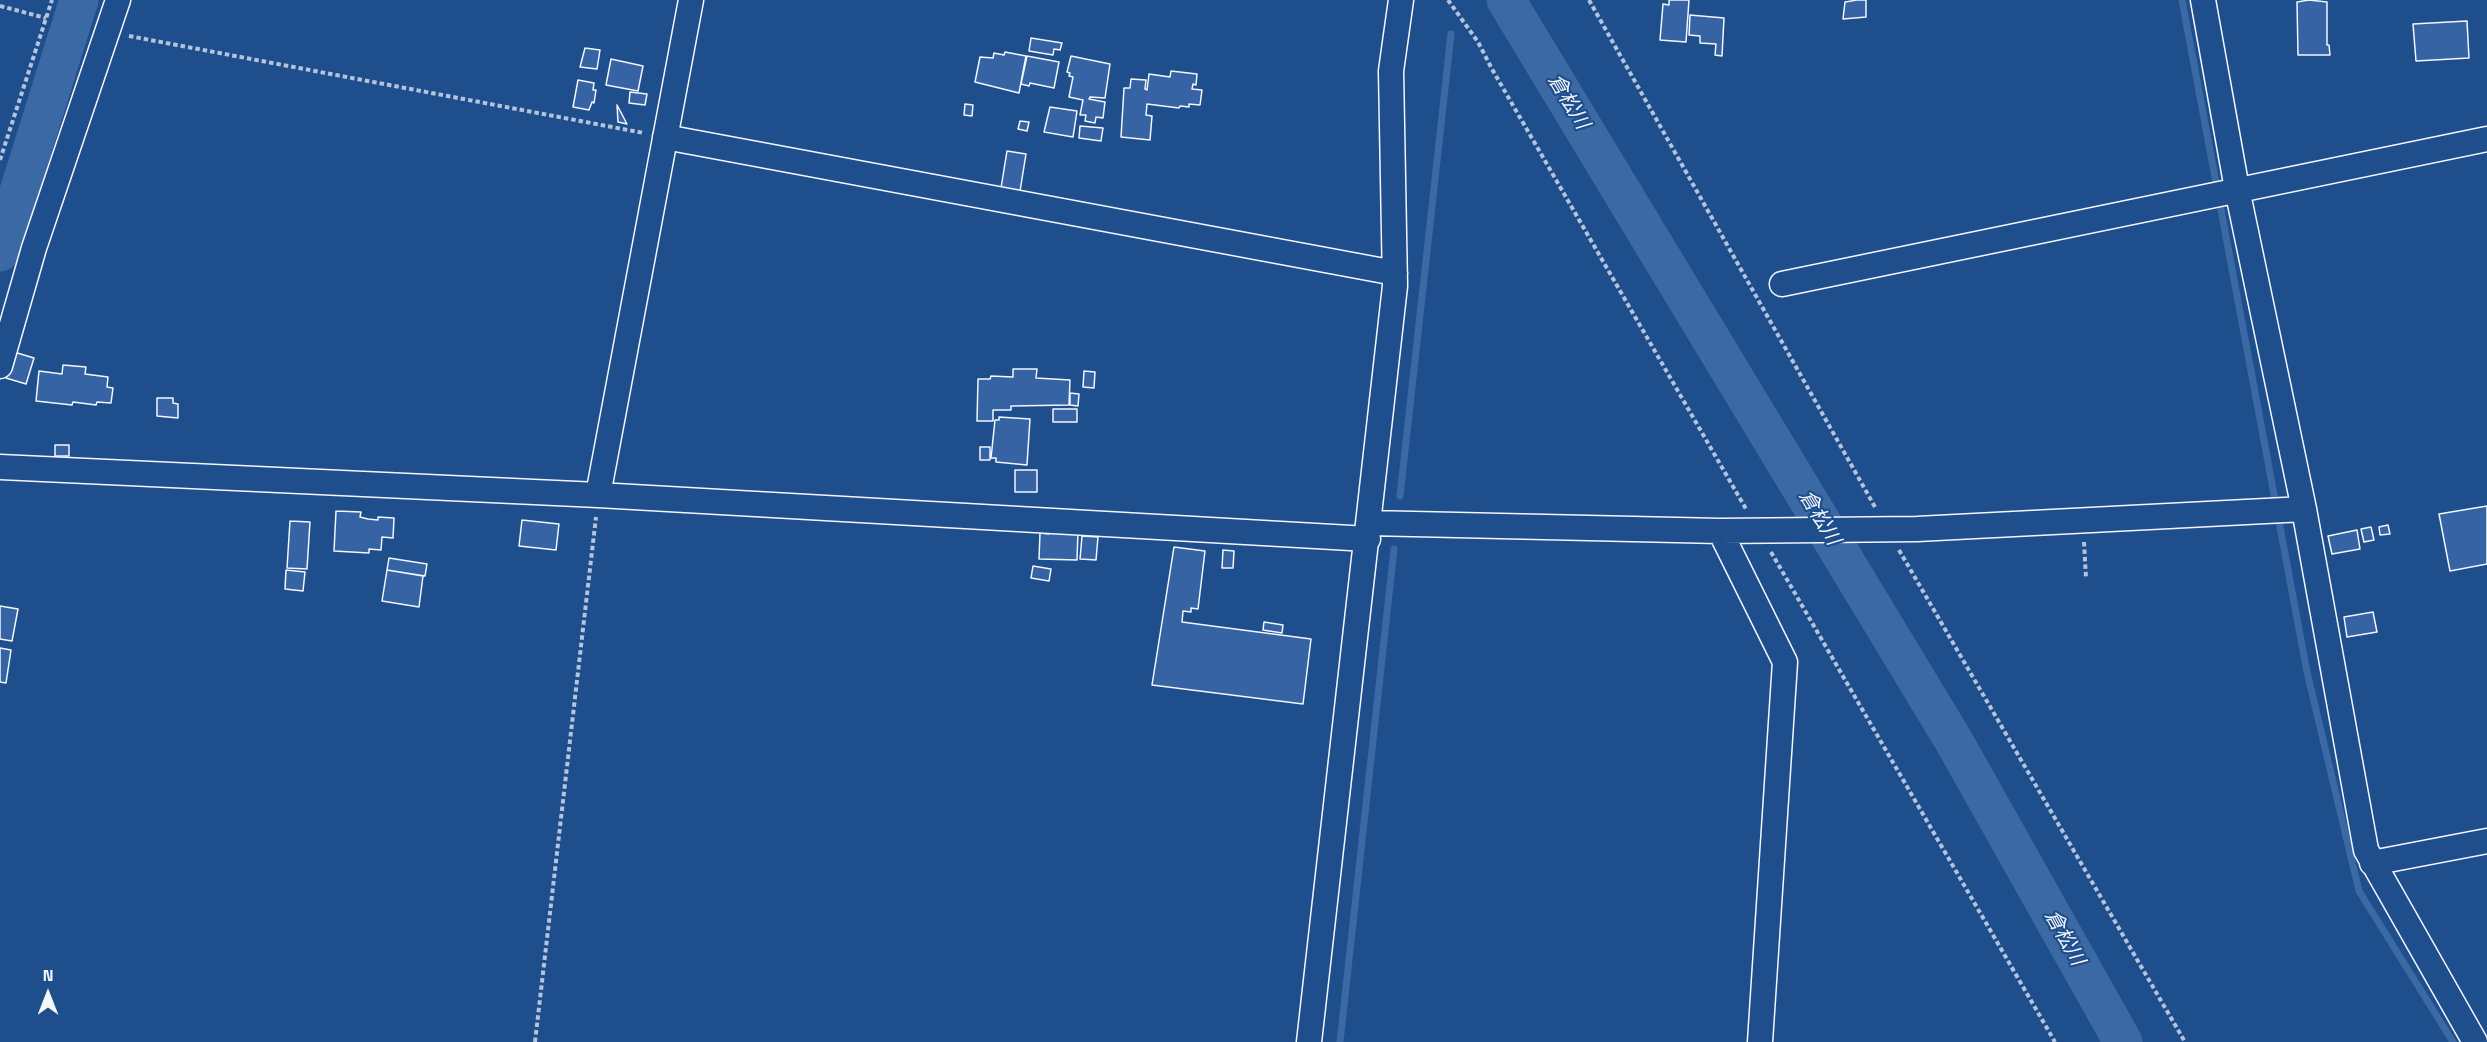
<!DOCTYPE html>
<html>
<head>
<meta charset="utf-8">
<style>
	body { margin:0 }
	#map { position:relative; width:2487px; height:1042px; overflow:hidden; background:#1f4e8c; font-family:"Space Grotesk",sans-serif }
	canvas { display:block }
	.north { position:absolute; left:18px; top:964px; width:60px; height:60px; -webkit-text-stroke:4px #1f4e8c; paint-order:stroke; rotate:0deg; font-size:16px; font-weight:700; line-height:24px; text-align:center; color:#f2f6ff }
	.north::after { content:''; display:block; margin:auto; width:21px; height:27px; background:#f2f6ff; clip-path:polygon(50% 0,100% 100%,50% 72%,0 100%) }
</style>
</head>
<body>
<div id="map">
<canvas width="2487" height="1042"></canvas>
<div class="north">N</div>
</div>
<script>
const g = document.querySelector('canvas').getContext('2d');
g.lineJoin = 'round';
const poly = rows => new Path2D(rows.map(r => 'M' + r).join(''));
function trace(path, color, width, dash) { g.strokeStyle = color; g.lineWidth = width; g.lineCap = dash ? 'butt' : 'round'; g.setLineDash(dash || []); g.stroke(path); }
function paint(path, color) { g.fillStyle = color; g.fill(path, 'evenodd'); }
function drawText(font, color, halo, rows, align = 'center') {
  g.font = font + ' "Space Grotesk","Noto Sans JP",sans-serif'; g.lineWidth = 4.5; g.setLineDash([]); g.textBaseline = 'middle'; g.strokeStyle = halo; g.fillStyle = color; for (const [text, x, y, turn = 0] of rows) {
    g.save(); g.translate(x, y); g.rotate((+turn || 0) * Math.PI / 180); g.textAlign = isNaN(turn) ? turn : align; if (halo) g.strokeText(text, 0, 0); g.fillText(text, 0, 0); g.restore();
  }
}
trace(poly([
	[2182,0,2307,672,2359,891,2453,1042],
	[1400,496,1451,34],
	[1340,1042,1394,549]
]), '#3b69a3', 7);
trace(poly([
	[1506,0,1955,743,2123,1042],
	[0,252,79,0]
]), '#3b69a3', 39);
const building = poly([
	[1669,0,1689,0,1686,42,1660,40,1663,4,1669,5,1669,0],
	[1857,0,1866,0,1866,17,1843,19,1845,2,1857,0],
	[2309,0,2327,2,2327,45,2329,45,2330,55,2298,55,2297,2,2309,0],
	[1690,15,1724,18,1722,56,1715,55,1716,44,1700,43,1700,36,1689,35,1690,15],
	[2467,21,2469,58,2416,61,2413,24,2467,21],
	[1031,38,1062,43,1060,50,1054,49,1053,55,1029,51,1031,38],
	[585,48,600,50,597,69,580,67,585,48],
	[1005,52,1026,56,1019,93,975,82,980,57,993,58,994,53,1004,55,1005,52],
	[1027,56,1059,62,1054,88,1030,83,1029,86,1021,84,1027,56],
	[1071,56,1110,64,1105,98,1090,97,1089,99,1105,102,1103,118,1096,117,1095,123,1085,121,1086,115,1080,115,1083,100,1069,97,1073,77,1069,76,1070,73,1067,72,1071,56],
	[611,59,643,66,638,91,606,85,611,59],
	[1171,71,1197,74,1196,85,1193,84,1192,89,1202,90,1200,105,1189,104,1189,107,1180,106,1179,108,1147,104,1146,115,1152,116,1150,140,1121,137,1124,88,1130,88,1131,79,1146,80,1145,89,1147,90,1149,74,1170,77,1171,71],
	[578,80,594,83,593,90,596,90,594,103,592,102,589,110,573,107,578,80],
	[630,92,647,94,645,105,629,103,630,92],
	[965,104,973,105,972,116,964,115,965,104],
	[617,105,627,124,618,122,617,105],
	[1050,107,1077,111,1073,137,1044,132,1050,107],
	[1020,121,1029,122,1027,131,1018,129,1020,121],
	[1080,126,1103,128,1101,141,1079,138,1080,126],
	[1007,151,1026,154,1020,191,1001,188,1007,151],
	[14,352,34,358,26,384,6,378,14,352],
	[63,365,86,367,85,374,108,377,107,387,113,388,111,403,97,402,96,405,73,402,72,405,36,401,39,371,62,374,63,365],
	[1013,369,1037,369,1036,378,1070,380,1069,405,1011,406,1011,410,993,410,993,421,977,421,978,379,990,379,991,376,1013,377,1013,369],
	[1084,371,1095,372,1094,388,1083,387,1084,371],
	[1070,393,1079,394,1078,406,1070,405,1070,393],
	[157,398,173,398,173,403,178,404,178,418,157,416,157,398],
	[1053,409,1077,409,1077,422,1053,422,1053,409],
	[999,417,1030,419,1027,465,996,462,996,458,991,458,995,420,999,420,999,417],
	[55,445,69,445,69,456,55,456,55,445],
	[980,447,990,447,990,460,980,460,980,447],
	[1015,470,1037,470,1037,492,1015,492,1015,470],
	[2487,506,2487,564,2450,571,2439,514,2487,506],
	[336,511,361,512,360,517,368,519,378,520,378,517,394,518,393,538,382,537,381,550,369,549,369,553,334,551,336,511],
	[522,520,559,524,556,550,519,546,522,520],
	[290,521,310,522,307,569,287,568,290,521],
	[2388,525,2390,534,2380,535,2379,527,2388,525],
	[2371,527,2374,540,2364,542,2361,529,2371,527],
	[1049,530,1078,532,1077,560,1039,559,1040,533,1049,534,1049,530],
	[2357,530,2360,549,2332,554,2328,536,2357,530],
	[1082,536,1098,537,1096,560,1080,559,1082,536],
	[1174,547,1205,551,1198,609,1191,608,1191,612,1183,611,1182,622,1311,639,1303,704,1152,685,1174,547],
	[1223,550,1234,551,1233,568,1222,568,1223,550],
	[389,558,427,564,425,576,387,570,389,558],
	[1033,566,1051,569,1049,581,1031,578,1033,566],
	[286,570,305,572,303,591,285,589,286,570],
	[387,570,423,576,419,607,382,601,387,570],
	[0,606,18,609,12,641,0,639,0,606],
	[2373,612,2377,632,2347,637,2344,617,2373,612],
	[1264,622,1283,625,1282,633,1263,630,1264,622],
	[0,648,11,650,6,683,0,682,0,648]
]);
paint(building, '#3563a3');
trace(building, '#f2f6ff', 1.5);
const minor = poly([
	[2203,0,2237,189,2304,509,2366,850,2475,1042],
	[665,137,1395,273],
	[1782,284,2487,139],
	[0,366,34,248,118,0],
	[0,467,598,495,1368,539],
	[598,495,691,0],
	[1369,523,1720,531,1917,529,2304,509],
	[1720,531,1785,662,1760,1042],
	[2372,863,2487,841],
	[1309,1042,1395,286,1391,71,1401,0]
]);
trace(minor, '#f2f6ff', 27);
trace(poly([
	[1448,0,1478,42,1492,69,1746,509],
	[1589,0,1875,507],
	[0,6,46,18],
	[129,36,644,133],
	[0,160,52,0],
	[2084,542,2086,578],
	[1899,550,2185,1042],
	[1771,552,2055,1042],
	[535,1042,596,517]
]), '#b3c4dc', 4, [4.5, 3]);
trace(minor, '#1f4e8c', 24);
drawText('italic 20px', '#f2f6ff', '#1f4e8c', [
	["倉松川",1568,102,59],
	["倉松川",1819,518,59],
	["倉松川",2064,938,61]
]);
</script>
</body>
</html>
